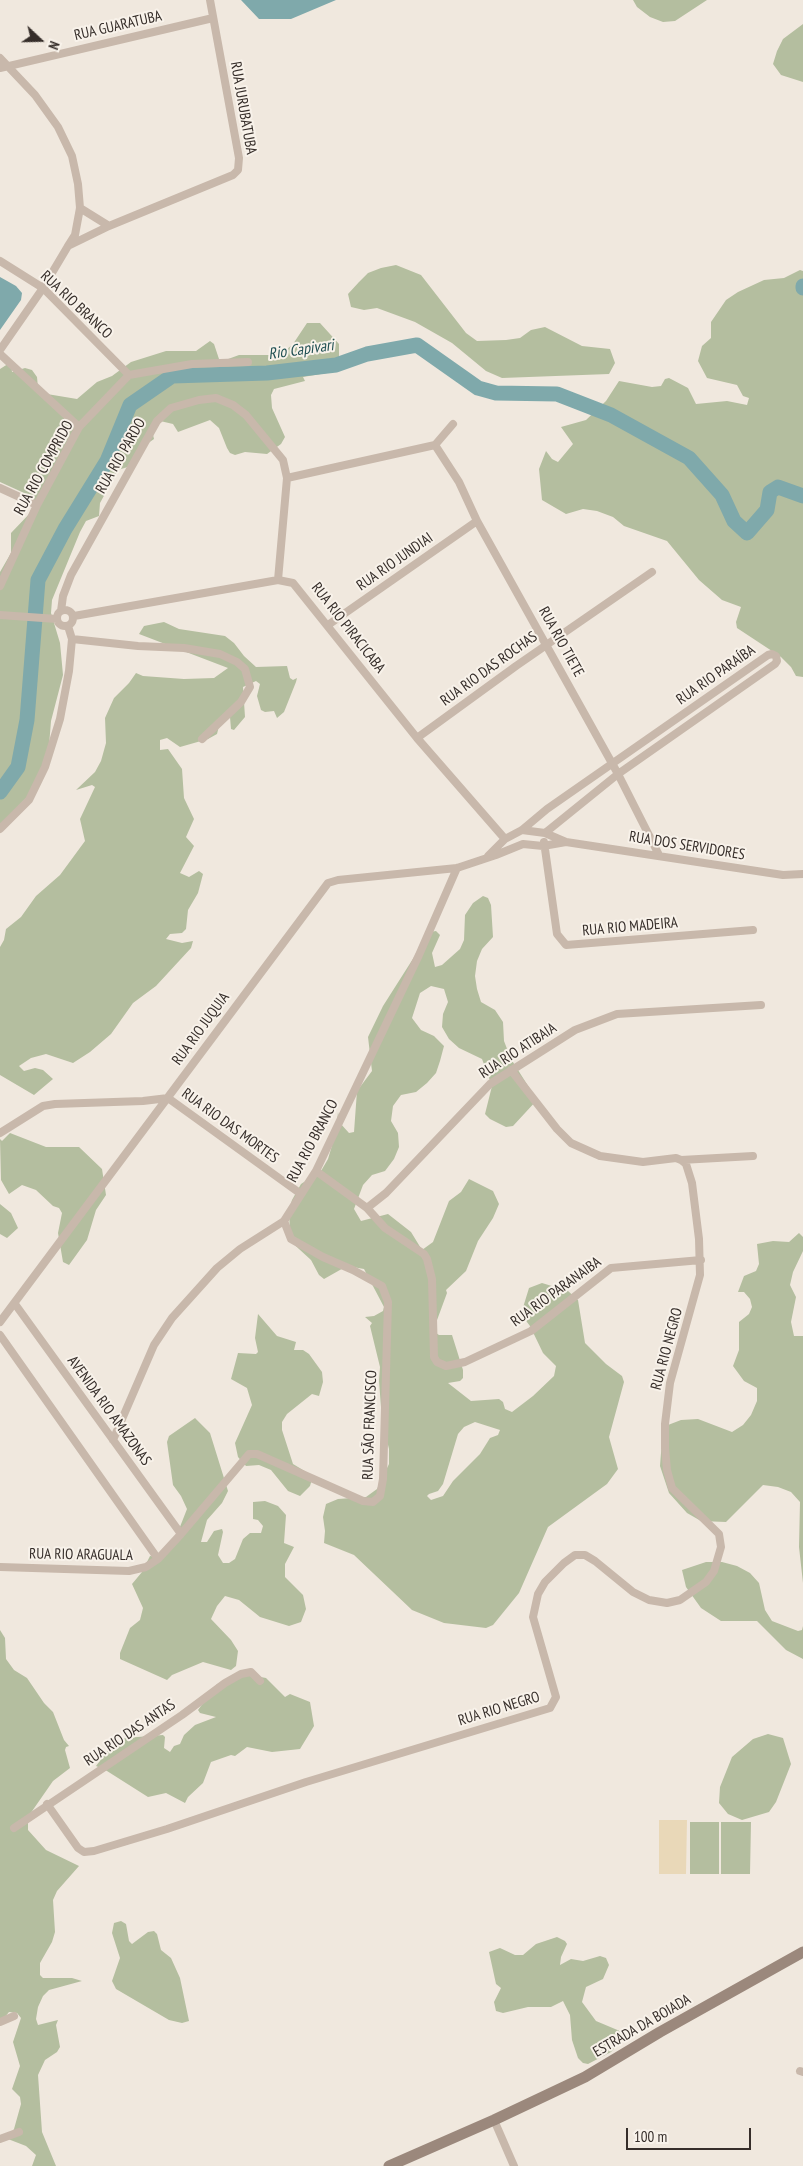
<!DOCTYPE html>
<html>
<head>
<meta charset="utf-8">
<style>
	body { margin:0 }
	#map { position:relative; width:803px; height:2166px; overflow:hidden; background:#f0e8de; font-family:"PT Sans Narrow",sans-serif }
	canvas { display:block }
	.north { position:absolute; left:15px; top:15px; width:50px; height:50px; -webkit-text-stroke:4px #f8f2ea; paint-order:stroke; rotate:111deg; font-size:14px; font-weight:700; line-height:20px; text-align:center; color:#362e2a }
	.north::after { content:''; display:block; margin:auto; width:18px; height:22px; background:#362e2a; clip-path:polygon(50% 0,100% 100%,50% 72%,0 100%) }
	.scale { position:absolute; left:626px; top:2128px; width:125px; height:22px; box-sizing:border-box; border:2px solid #362e2a; border-top:0; padding-left:6px; font-size:15px; line-height:18px; white-space:nowrap; color:#362e2a; -webkit-text-stroke:4px #f8f2ea; paint-order:stroke }
</style>
</head>
<body>
<div id="map">
<canvas width="803" height="2166"></canvas>
<div class="north">N</div>
<div class="scale">100 m</div>
</div>
<script>
const g = document.querySelector('canvas').getContext('2d');
g.lineJoin = 'round';
function paint(path, color) { g.fillStyle = color; g.fill(path, 'evenodd'); }
const poly = rows => new Path2D(rows.map(r => 'M' + r).join(''));
function trace(path, color, width, dash) { g.strokeStyle = color; g.lineWidth = width; g.lineCap = dash ? 'butt' : 'round'; g.setLineDash(dash || []); g.stroke(path); }
function drawText(font, color, halo, rows, align = 'center') {
  g.font = font + ' "PT Sans Narrow",sans-serif'; g.lineWidth = 4; g.setLineDash([]); g.textBaseline = 'middle'; g.strokeStyle = halo; g.fillStyle = color; for (const [text, x, y, turn = 0] of rows) {
    g.save(); g.translate(x, y); g.rotate((+turn || 0) * Math.PI / 180); g.textAlign = isNaN(turn) ? turn : align; if (halo) g.strokeText(text, 0, 0); g.fillText(text, 0, 0); g.restore();
  }
}
paint(poly([
	[633,0,707,0,675,21,663,22,650,17,637,7],
	[803,24,803,82,781,75,773,64,777,51,783,39],
	[396,265,421,275,466,333,477,341,506,340,520,338,531,330,545,327,582,346,610,349,615,363,609,374,502,378,486,371,452,343,415,322,377,308,364,310,351,307,348,294,359,282,368,273,381,268],
	[800,270,803,271,803,677,796,676,791,667,781,657,737,628,736,622,741,607,722,600,699,580,667,541,624,526,613,517,597,511,583,509,566,514,542,500,539,469,546,451,552,459,558,462,573,444,561,427,586,420,606,401,619,381,652,387,661,386,665,379,669,378,688,388,696,404,727,401,747,405,749,398,743,396,737,385,707,378,698,361,702,346,711,338,711,322,726,300,738,292,764,280,784,278],
	[307,323,320,323,339,344,339,357,327,373,303,377,305,381,274,389,271,395,272,408,285,437,281,444,267,454,245,452,235,455,230,453,227,448,219,428,210,420,178,432,173,424,156,420,151,426,154,439,144,446,134,465,118,470,100,503,99,516,86,521,80,532,52,600,51,613,60,643,63,675,51,721,49,746,33,791,0,825,0,572,11,553,11,533,33,510,34,502,22,492,0,482,0,369,11,362,12,372,25,368,32,370,37,377,38,388,47,394,77,399,97,382,112,376,131,362,166,351,196,351,210,341,214,344,220,362,239,355,270,355,285,351,293,344],
	[164,622,179,629,225,636,234,643,244,656,256,667,287,666,290,678,293,680,297,678,296,682,284,712,277,718,274,711,265,712,261,710,257,696,260,684,256,681,243,687,245,717,234,730,231,729,230,717,219,726,217,734,208,739,180,747,167,738,160,740,160,750,168,749,182,769,184,798,194,819,186,837,194,846,180,873,189,877,199,871,203,874,198,893,188,910,186,929,182,933,170,934,166,939,182,943,193,941,191,948,156,986,133,1003,111,1034,90,1052,73,1063,46,1054,31,1058,19,1066,24,1071,35,1068,43,1070,53,1079,34,1095,0,1075,0,947,4,940,6,929,21,917,36,896,60,875,85,841,80,819,95,787,92,785,76,790,95,772,101,761,106,743,105,718,114,698,129,683,136,673,143,676,184,679,214,678,228,668,139,634,144,626],
	[483,896,488,898,491,905,493,937,482,949,477,961,475,976,477,989,481,1002,495,1010,503,1022,504,1041,511,1059,537,1100,513,1126,506,1127,490,1119,485,1114,492,1086,482,1059,459,1048,449,1039,442,1027,443,1014,448,1002,444,989,431,986,420,993,412,1018,421,1030,434,1036,444,1046,440,1061,436,1073,427,1083,416,1092,401,1095,393,1106,391,1121,398,1133,399,1147,394,1159,385,1171,372,1175,363,1185,354,1209,361,1221,388,1214,411,1232,422,1250,433,1242,449,1201,461,1192,469,1179,493,1191,499,1204,493,1218,478,1241,466,1271,446,1290,447,1293,433,1331,439,1335,452,1335,463,1370,463,1378,460,1381,448,1383,471,1401,499,1399,503,1402,505,1409,512,1412,533,1396,554,1376,556,1366,543,1353,530,1326,521,1314,529,1288,542,1283,568,1291,578,1300,585,1343,606,1364,622,1376,624,1382,609,1437,618,1469,607,1484,548,1527,519,1593,493,1625,486,1628,444,1623,412,1610,354,1555,324,1543,325,1531,323,1517,326,1504,338,1499,366,1497,377,1489,389,1464,389,1449,382,1420,379,1381,380,1367,370,1326,372,1323,365,1317,374,1316,383,1311,384,1307,364,1269,347,1266,324,1279,319,1275,311,1260,287,1238,290,1234,289,1210,292,1200,301,1184,321,1171,328,1159,336,1132,338,1112,340,1123,349,1133,354,1132,357,1091,372,1071,368,1037,383,1006,430,932,436,931,440,935,432,953,435,967,442,965,460,949,464,940,465,915,473,903],
	[475,1422,500,1430,498,1435,490,1438,480,1454,453,1481,443,1496,431,1500,427,1496,429,1494,438,1491,443,1484,458,1434,464,1427],
	[10,1133,46,1147,79,1147,102,1169,106,1195,96,1210,87,1240,69,1265,63,1262,58,1233,62,1213,59,1208,53,1206,36,1190,22,1185,9,1194,1,1180,0,1139,2,1141],
	[0,1204,11,1213,18,1228,7,1238,0,1234],
	[799,1233,803,1237,803,1251,793,1272,790,1285,796,1297,791,1322,794,1336,803,1336,803,1583,799,1547,800,1502,791,1492,778,1487,763,1485,726,1522,701,1521,687,1513,669,1493,660,1466,662,1440,668,1425,681,1420,698,1419,732,1432,743,1425,751,1415,757,1401,757,1388,744,1381,733,1366,739,1350,739,1322,749,1314,752,1307,750,1299,744,1292,738,1292,744,1276,756,1271,759,1264,757,1244,773,1241,789,1242],
	[258,1314,277,1336,296,1342,294,1350,303,1350,309,1354,322,1372,323,1382,319,1396,312,1394,287,1414,282,1422,282,1430,293,1464,313,1476,310,1486,300,1496,288,1491,271,1470,259,1465,246,1466,238,1457,235,1443,252,1405,247,1388,231,1379,238,1353,256,1354,258,1352,255,1338],
	[195,1418,210,1433,228,1491,222,1503,207,1520,201,1542,207,1542,214,1531,222,1529,223,1532,218,1555,223,1563,229,1563,235,1559,243,1539,250,1533,261,1533,263,1526,258,1520,253,1519,253,1502,265,1501,278,1506,286,1515,284,1543,294,1547,285,1564,285,1577,303,1595,306,1609,301,1622,289,1626,260,1617,239,1600,225,1596,217,1606,211,1619,231,1640,238,1651,236,1666,231,1670,203,1662,172,1675,167,1680,120,1659,120,1653,130,1628,140,1620,143,1608,132,1584,142,1572,150,1556,160,1557,176,1537,187,1509,181,1496,173,1485,167,1442,169,1436],
	[706,1562,722,1562,737,1566,750,1573,759,1583,765,1610,772,1621,798,1631,802,1630,803,1626,803,1659,786,1650,757,1621,721,1621,701,1608,686,1587,682,1570],
	[0,1630,5,1638,6,1659,14,1670,27,1678,44,1703,53,1712,64,1740,69,1746,66,1747,65,1750,70,1768,53,1781,28,1817,28,1830,46,1850,79,1866,57,1891,53,1900,55,1932,52,1942,40,1963,40,1975,43,1978,72,1978,82,1981,49,1990,43,1996,38,2007,36,2019,38,2025,58,2020,56,2025,60,2047,57,2052,45,2060,38,2075,42,2132,56,2166,32,2166,36,2155,26,2146,8,2139,14,2129,21,2104,20,2097,12,2089,20,2066,13,2042,21,2018,17,2013,9,2012,0,2023],
	[250,1675,266,1678,285,1697,290,1694,310,1702,314,1726,300,1749,272,1752,247,1747,235,1756,231,1755,211,1762,203,1783,188,1797,185,1803,166,1793,148,1797,107,1771,96,1766,112,1745,125,1738,163,1735,165,1737,164,1748,170,1752,174,1746,180,1744,184,1735,195,1725,216,1717,200,1713,198,1710,217,1684],
	[768,1734,783,1738,791,1764,776,1802,769,1812,742,1820,728,1814,719,1803,720,1787,732,1757,753,1739],
	[690,1822,719,1822,719,1874,690,1874],
	[721,1822,751,1822,750,1874,721,1874],
	[121,1921,126,1924,129,1941,132,1944,148,1932,154,1931,157,1934,161,1950,171,1958,180,1978,189,2021,182,2023,169,2020,116,1989,112,1981,120,1958,112,1933,114,1923],
	[557,1937,565,1941,567,1944,561,1957,560,1965,571,1959,583,1961,600,1956,606,1958,609,1965,603,1979,586,1987,582,2002,596,2021,627,2034,611,2052,588,2064,583,2063,578,2058,572,2040,570,2015,563,2001,551,2007,528,2007,503,2013,496,2011,494,2002,501,1988,496,1984,489,1952,500,1948,515,1955,523,1955,536,1944]
]), '#b4be9f');
paint(poly([
	[659,1820,687,1820,686,1874,659,1874]
]), '#e9d8b8');
paint(poly([
	[241,0,336,0,291,19,259,19],
	[0,277,16,286,22,293,21,300,0,330]
]), '#7fa9ab');
trace(poly([
	[803,286,803,288],
	[0,792,18,767,27,720,38,580,65,529,107,461,130,405,172,376,267,373,336,365,367,354,417,345,478,388,496,393,557,394,611,415,689,458,722,495,734,521,747,533,767,510,770,492,778,487,803,496]
]), '#7fa9ab', 15);
trace(poly([
	[0,58,35,95,58,127,72,156,78,184,80,208,75,235,68,246,43,288,0,350],
	[0,68,213,18],
	[80,208,109,226],
	[68,246,109,226,233,175,238,170,239,158,210,0],
	[0,261,43,288,129,375],
	[0,354,79,427],
	[435,445,459,482,477,521,618,774,659,855],
	[435,445,453,424],
	[287,478,435,445],
	[0,488,37,505],
	[0,586,37,505,79,427,129,375,192,364,248,362],
	'57 618a8 8 0 1 1 16 0a8 8 0 1 1-16 0Z',
	[61,611,63,596,71,575,157,421,171,408,199,400,216,398,233,405,246,415,283,460,287,478,278,580],
	[0,615,57,619],
	[74,616,278,580,293,583,417,738,505,839],
	[328,625,477,521],
	[72,639,138,646,184,648,220,654,237,662,245,669,250,687,241,702,202,739],
	[417,738,516,666,652,572],
	[0,829,29,800,45,767,60,719,69,671,72,639,68,626],
	[522,830,545,833,566,842,783,875,803,874],
	[544,842,557,934,566,945,753,930],
	[488,856,505,839,522,830,547,809,768,655,772,654,776,656,777,661,775,664,618,774,545,833],
	[511,1070,557,1129,571,1143,600,1156,643,1162,676,1158,681,1160,753,1156],
	[0,1133,43,1106,55,1104,143,1101,168,1098,301,1194],
	[316,1171,367,1208,386,1193,490,1084,575,1030,617,1014,761,1005],
	[367,1208,385,1228,424,1254,427,1259,432,1279,434,1357,437,1362,446,1366,465,1362,531,1331,611,1268,701,1260],
	[15,1304,181,1534],
	[0,1322,328,883,338,880,457,868,496,855,523,844,543,846,566,842],
	[0,1335,158,1559],
	[113,1440,154,1345,172,1318,217,1268,240,1249,284,1221,316,1171,419,955,457,868],
	[0,1567,129,1571,146,1567,158,1559,181,1534,249,1454,257,1454,363,1501,373,1502,380,1496,383,1479,388,1302,382,1286,353,1270,323,1257,291,1239,284,1221],
	[47,1804,78,1848,84,1852,94,1851,167,1829,306,1782,550,1708,556,1697,533,1617,538,1594,545,1582,564,1563,575,1555,585,1555,595,1561,633,1592,649,1600,667,1603,680,1600,706,1582,714,1571,721,1547,719,1534,672,1488,667,1470,665,1448,665,1424,670,1383,700,1275,699,1239,692,1183,686,1164,681,1160],
	[14,1828,182,1715,225,1683,241,1674,251,1672,260,1681],
	[0,2022,14,2016],
	[800,2071,803,2072],
	[494,2120,514,2166],
	[0,2139,19,2132]
]), '#c8b8ab', 8);
trace(poly([
	[389,2166,494,2120,585,2077,660,2032,803,1952]
]), '#9b887c', 11);
drawText('15px', '#362e2a', '#f8f2ea', [
	["RUA GUARATUBA",118,26,-13],
	["RUA JURUBATUBA",243,108,80],
	["RUA RIO BRANCO",76,305,43],
	["RUA RIO PARDO",121,456,-60],
	["RUA RIO COMPRIDO",44,468,-61],
	["RUA RIO JUNDIAI",395,562,-35],
	["RUA RIO PIRACICABA",348,628,52],
	["RUA RIO TIETE",561,642,61],
	["RUA RIO DAS ROCHAS",489,669,-36],
	["RUA RIO PARAÍBA",716,675,-35],
	["RUA DOS SERVIDORES",687,846,9],
	["RUA RIO MADEIRA",630,927,-5],
	["RUA RIO JUQUIA",201,1029,-54],
	["RUA RIO ATIBAIA",518,1051,-33],
	["RUA RIO DAS MORTES",230,1126,36],
	["RUA RIO BRANCO",313,1141,-62],
	["RUA RIO PARANAIBA",556,1292,-36],
	["RUA RIO NEGRO",667,1349,-75],
	["AVENIDA RIO AMAZONAS",109,1411,54],
	["RUA SÃO FRANCISCO",370,1425,-88],
	["RUA RIO ARAGUALA",81,1555,1],
	["RUA RIO NEGRO",499,1709,-17],
	["RUA RIO DAS ANTAS",130,1733,-34],
	["ESTRADA DA BOIADA",642,2026,-30]
]);
drawText('italic 16px', '#225154', '#f8f2ea', [
	["Rio Capivari",301,350,-8]
]);
</script>
</body>
</html>
